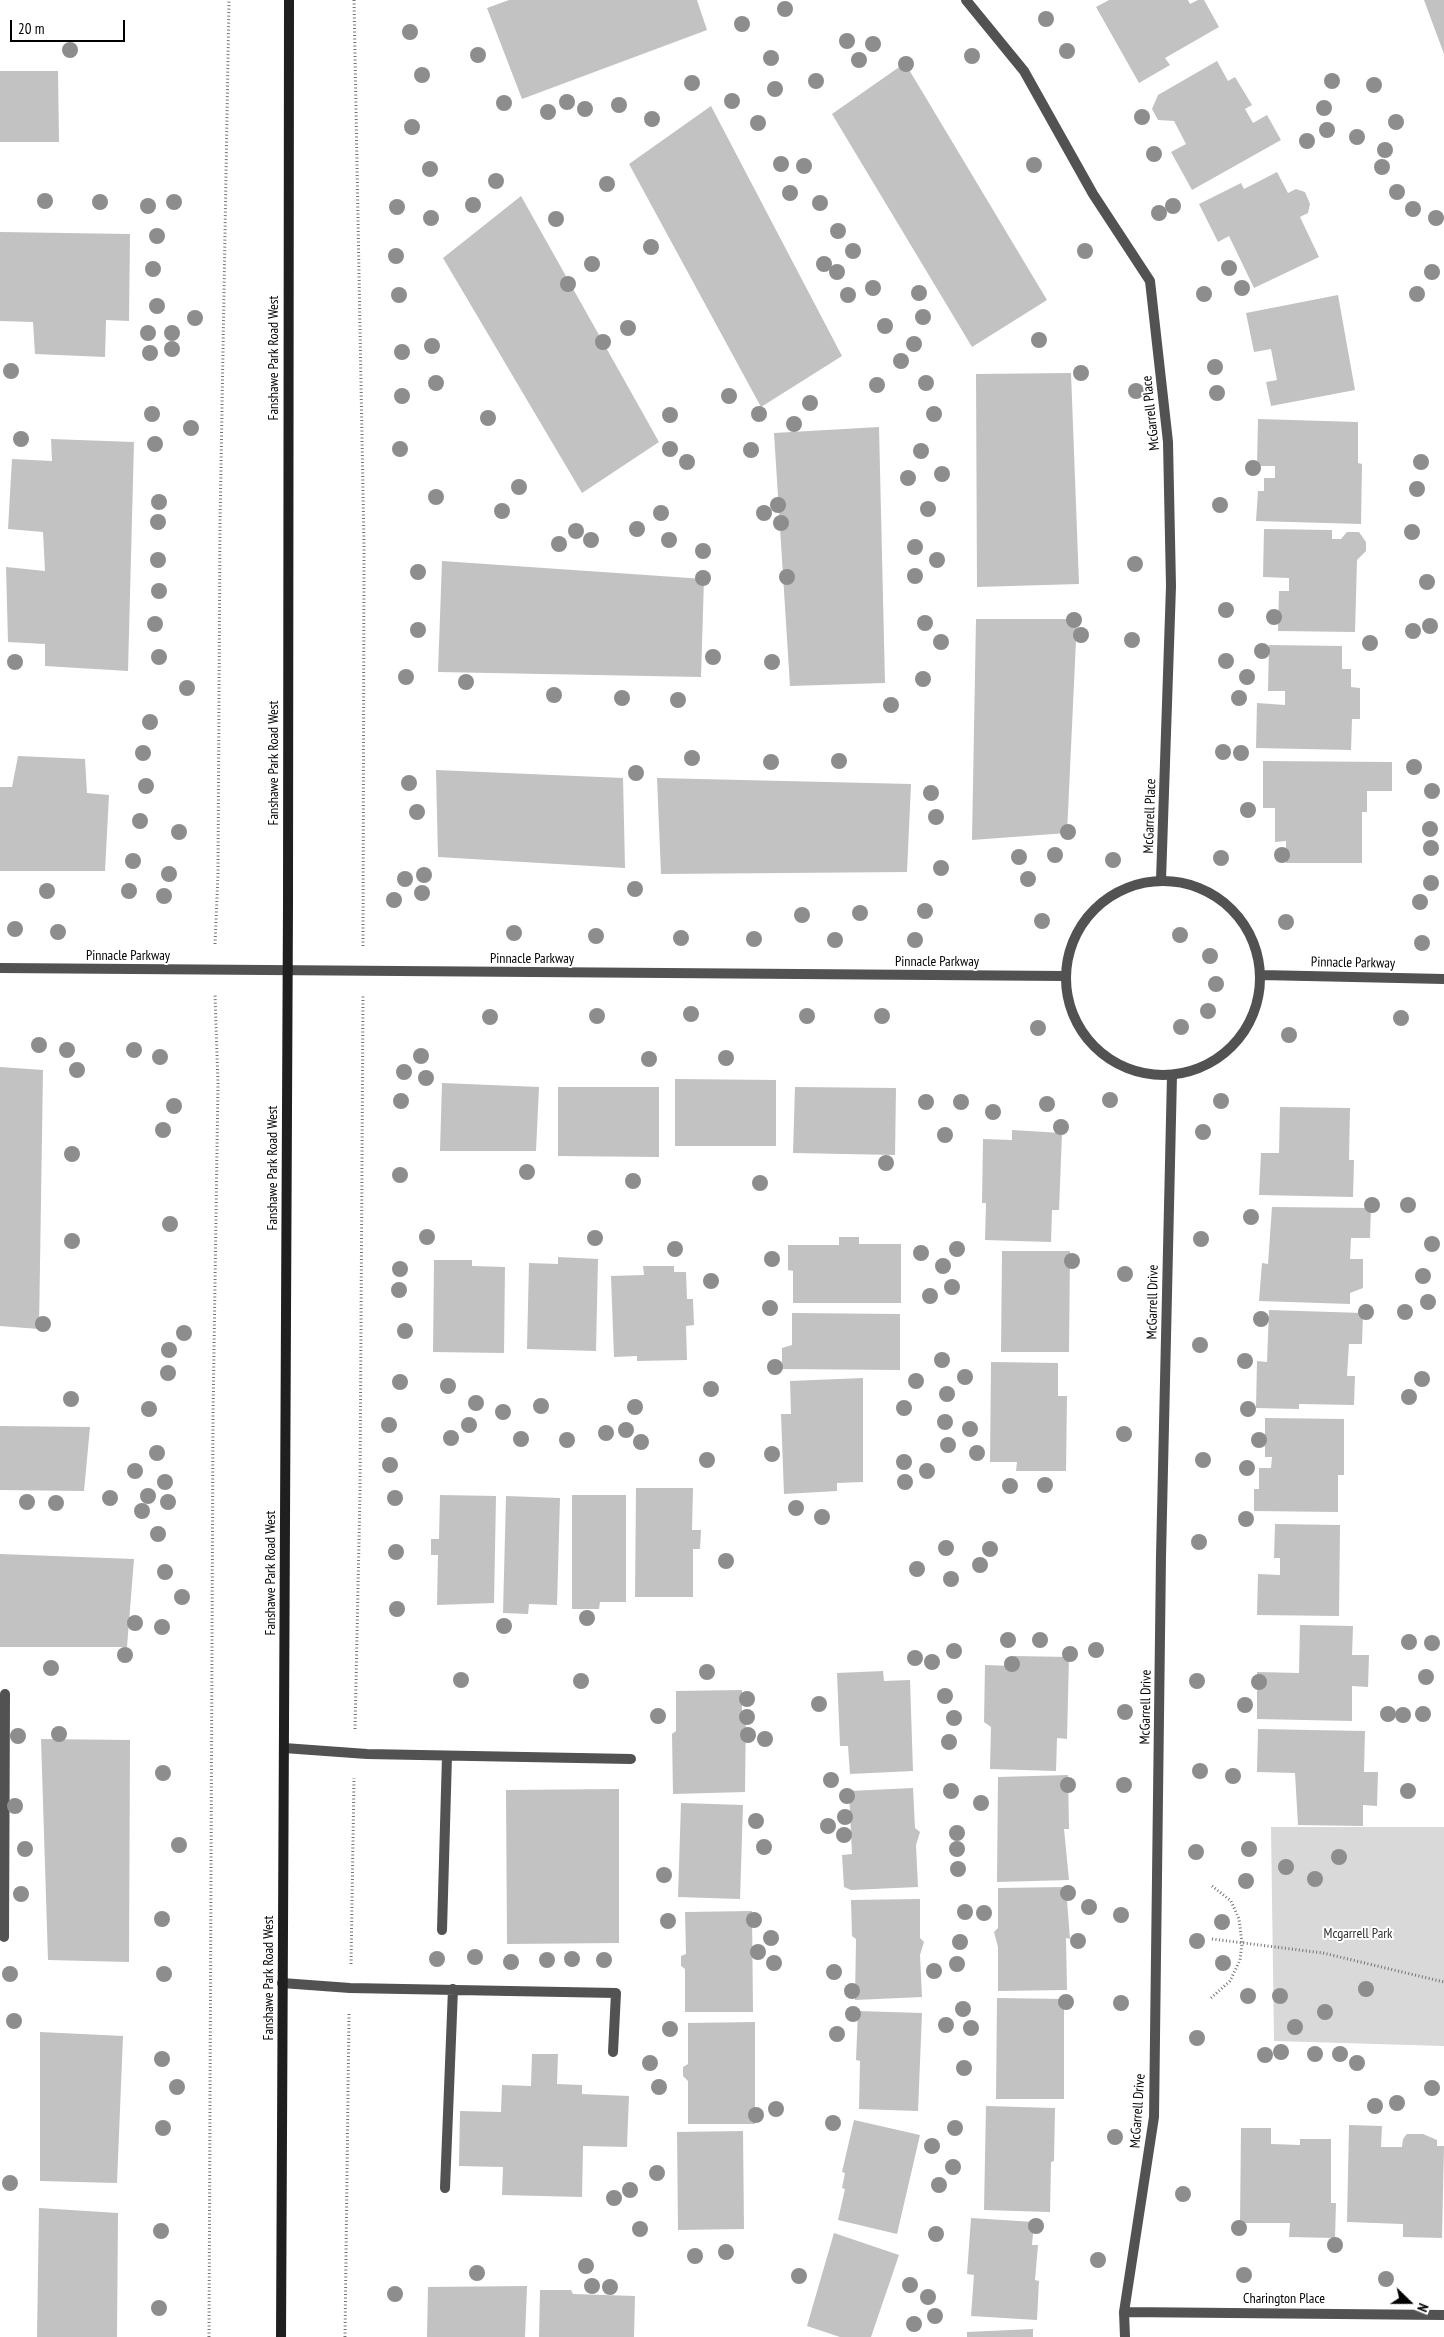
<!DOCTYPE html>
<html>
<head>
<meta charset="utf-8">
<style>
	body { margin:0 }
	#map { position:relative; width:1444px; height:2337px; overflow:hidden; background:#fff; font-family:"PT Sans Narrow",sans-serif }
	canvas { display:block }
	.north { position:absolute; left:1384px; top:2277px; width:50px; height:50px; -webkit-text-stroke:4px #fff; paint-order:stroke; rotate:112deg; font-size:14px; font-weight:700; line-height:20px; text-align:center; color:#000 }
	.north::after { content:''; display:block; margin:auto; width:18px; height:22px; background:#000; clip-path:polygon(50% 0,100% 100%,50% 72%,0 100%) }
	.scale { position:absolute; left:10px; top:20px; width:115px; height:22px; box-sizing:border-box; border:2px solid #000; border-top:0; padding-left:6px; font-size:15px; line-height:18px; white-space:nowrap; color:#000; -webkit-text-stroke:4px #fff; paint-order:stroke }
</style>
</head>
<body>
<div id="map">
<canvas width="1444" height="2337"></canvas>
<div class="north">N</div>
<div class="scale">20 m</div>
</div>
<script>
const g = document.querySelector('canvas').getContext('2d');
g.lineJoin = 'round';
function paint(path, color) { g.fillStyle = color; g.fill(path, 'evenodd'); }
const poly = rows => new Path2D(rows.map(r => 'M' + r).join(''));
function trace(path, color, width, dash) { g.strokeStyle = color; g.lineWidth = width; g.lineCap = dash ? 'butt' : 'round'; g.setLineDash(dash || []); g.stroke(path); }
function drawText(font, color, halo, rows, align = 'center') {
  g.font = font + ' "PT Sans Narrow",sans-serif'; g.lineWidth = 4; g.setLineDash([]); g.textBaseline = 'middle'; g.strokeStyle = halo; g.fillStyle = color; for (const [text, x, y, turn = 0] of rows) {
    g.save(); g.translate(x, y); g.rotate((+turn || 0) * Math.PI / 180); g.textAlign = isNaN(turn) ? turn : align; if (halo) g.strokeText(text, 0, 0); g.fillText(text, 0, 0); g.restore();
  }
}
paint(poly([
	[1271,1827,1444,1827,1444,2046,1274,2041]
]), '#d9d9d9');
paint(poly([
	[509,0,697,0,707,30,522,99,487,8],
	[1109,0,1188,0,1190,4,1198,0,1204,0,1219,27,1165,58,1170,65,1139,83,1096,7],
	[1424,0,1444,0,1444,54],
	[1217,61,1228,81,1235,77,1252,105,1245,109,1253,123,1267,115,1281,140,1192,190,1171,152,1186,144,1174,121,1158,120,1152,109,1158,95],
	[905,63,1047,300,972,347,832,114],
	[0,71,58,71,59,142,0,142],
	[711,106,842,356,761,407,629,164],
	[1277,172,1288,193,1296,189,1305,192,1310,204,1308,213,1300,217,1319,257,1254,288,1229,236,1218,242,1199,204,1241,183,1244,189],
	[521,196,659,442,582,493,443,258],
	[0,232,130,234,129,321,106,320,105,357,35,354,33,322,0,321],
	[1338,295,1355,390,1271,406,1266,382,1277,380,1271,349,1254,352,1246,313],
	[1071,373,1079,584,977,587,976,374],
	[1258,419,1358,422,1358,463,1362,464,1361,524,1256,521,1258,491,1264,491,1264,478,1275,478,1275,466,1257,466],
	[879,427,885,683,790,686,774,433],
	[51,439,134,442,128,671,45,666,45,644,8,642,6,567,45,571,43,532,8,529,12,459,52,461],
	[1264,529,1332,530,1332,539,1341,539,1347,532,1359,532,1366,542,1366,551,1357,560,1355,632,1278,631,1279,591,1289,591,1289,578,1263,577],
	[442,561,704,579,701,677,438,672],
	[976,619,1077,619,1067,833,972,840],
	[1269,645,1342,646,1342,669,1351,669,1351,687,1360,688,1360,719,1352,719,1351,750,1256,748,1257,703,1285,705,1285,691,1268,691],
	[18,756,85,759,87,793,109,795,105,871,0,871,0,787,12,787],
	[1263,761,1392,762,1392,791,1367,791,1367,812,1362,812,1362,863,1286,863,1286,841,1275,842,1275,808,1263,808],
	[436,770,623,778,625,868,438,857],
	[657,778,911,784,907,872,661,874],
	[0,1067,43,1070,39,1329,0,1326],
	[675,1079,776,1080,776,1146,675,1146],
	[442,1083,539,1087,536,1151,440,1151],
	[558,1087,659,1087,659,1157,558,1156],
	[795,1087,896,1088,895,1155,793,1153],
	[1280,1107,1350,1108,1349,1160,1354,1160,1353,1197,1259,1195,1261,1153,1279,1153],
	[1012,1130,1062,1133,1059,1210,1052,1210,1051,1242,985,1240,986,1203,982,1203,983,1139,1012,1140],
	[1272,1207,1371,1208,1370,1238,1351,1238,1350,1259,1363,1259,1363,1288,1350,1293,1350,1304,1259,1301,1262,1263,1268,1264],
	[839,1237,859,1237,859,1244,901,1244,901,1303,793,1303,793,1271,788,1270,788,1245,839,1245],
	[1002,1251,1070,1251,1069,1352,1001,1352],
	[558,1257,598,1259,596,1351,527,1349,529,1263,558,1264],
	[434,1260,472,1260,472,1266,505,1267,504,1353,433,1352],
	[643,1266,674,1266,674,1272,686,1272,687,1299,693,1299,694,1325,686,1326,687,1360,637,1361,637,1356,614,1357,611,1276,644,1275],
	[1269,1310,1363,1313,1362,1344,1349,1344,1347,1376,1355,1376,1354,1405,1299,1404,1299,1409,1256,1408,1257,1361,1267,1362],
	[792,1313,900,1314,900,1370,782,1369,782,1348,792,1345],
	[991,1362,1058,1363,1058,1396,1067,1396,1066,1471,1016,1471,1017,1462,990,1462],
	[863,1378,863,1482,837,1483,837,1491,784,1494,781,1414,791,1414,790,1381],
	[1265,1418,1344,1419,1344,1475,1338,1475,1338,1512,1254,1511,1254,1489,1259,1489,1259,1468,1271,1468,1272,1457,1265,1457],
	[0,1426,90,1427,84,1491,0,1490],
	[636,1488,693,1488,692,1530,701,1530,700,1549,693,1549,693,1597,635,1597],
	[440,1495,496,1496,494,1603,437,1605,438,1555,431,1555,431,1539,439,1539],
	[572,1495,626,1495,626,1602,600,1602,599,1609,572,1609],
	[506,1496,560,1498,557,1605,529,1604,528,1614,503,1613],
	[1275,1524,1340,1525,1339,1616,1257,1615,1258,1574,1280,1575,1280,1558,1274,1558],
	[0,1554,134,1559,127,1647,0,1647],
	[1300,1625,1353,1626,1352,1655,1369,1655,1368,1687,1352,1686,1352,1721,1257,1719,1257,1672,1299,1673],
	[1014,1656,1069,1657,1067,1739,1057,1738,1056,1771,990,1769,991,1727,984,1722,985,1665,1013,1666],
	[883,1671,884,1681,910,1680,913,1771,850,1774,848,1746,840,1746,837,1673],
	[742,1690,742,1712,746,1711,745,1792,673,1794,672,1734,676,1731,676,1691],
	[1258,1729,1365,1731,1364,1772,1378,1772,1377,1806,1363,1805,1363,1826,1298,1825,1295,1773,1257,1772],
	[41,1739,130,1740,129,1962,48,1960],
	[1068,1775,1069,1829,1064,1829,1069,1880,997,1882,998,1777],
	[913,1788,915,1828,920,1832,916,1845,918,1887,851,1890,844,1887,842,1855,852,1854,849,1791],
	[619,1789,619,1943,507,1944,506,1790],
	[681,1803,743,1805,740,1899,678,1897],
	[1066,1887,1070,1939,1066,1938,1067,1990,998,1991,998,1947,994,1932,998,1928,998,1888],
	[920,1899,920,1938,924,1942,920,1955,922,1997,855,2000,856,1939,852,1936,851,1900],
	[752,1911,753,2012,685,2012,685,1969,681,1966,681,1956,686,1954,685,1912],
	[997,1998,1064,1999,1064,2099,996,2099],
	[858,2011,922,2013,918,2111,859,2109,860,2061,856,2060],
	[755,2022,755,2124,688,2124,688,2081,683,2076,683,2067,688,2064,688,2023],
	[40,2032,123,2036,117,2183,40,2181],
	[532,2054,558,2054,557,2084,582,2085,582,2094,629,2096,627,2147,583,2146,582,2197,502,2195,503,2167,459,2166,460,2111,501,2112,502,2085,531,2086],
	[986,2106,1055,2108,1054,2161,1051,2162,1050,2212,984,2210],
	[854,2120,920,2135,897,2234,838,2220,845,2189,842,2188,845,2173,842,2172],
	[1349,2125,1382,2126,1381,2147,1402,2147,1403,2139,1407,2134,1423,2134,1437,2140,1437,2146,1444,2146,1442,2238,1403,2237,1403,2224,1347,2222],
	[1241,2128,1271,2128,1271,2144,1300,2145,1300,2139,1331,2139,1331,2203,1336,2203,1335,2238,1289,2237,1290,2223,1240,2223],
	[743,2131,744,2229,678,2230,677,2132],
	[39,2208,118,2213,117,2337,37,2337],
	[971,2218,1034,2222,1032,2245,1038,2245,1035,2280,1039,2281,1037,2320,971,2316,974,2275,967,2274],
	[834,2233,899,2255,871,2337,840,2337,807,2326],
	[527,2286,525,2337,427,2337,428,2287],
	[540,2290,571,2290,573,2294,635,2296,634,2337,539,2337],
	[1033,2329,1033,2337,967,2337,967,2332]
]), '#c2c2c2');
trace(poly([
	[354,0,364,547,363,947],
	[215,944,218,875,220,526,229,0],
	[355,1729,360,1494,363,996],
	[1212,1939,1323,1953,1444,1982],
	[351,1964,354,1778],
	[1211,1998,1230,1981,1240,1960,1242,1943,1239,1919,1231,1901,1212,1886],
	[209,2337,213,1416,218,1084,215,995],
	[345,2337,349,2013]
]), '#747474', 3, [1, 2.5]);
trace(poly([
	[284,1748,367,1754,631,1759],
	[442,1930,447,1756],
	[282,1983,350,1988,616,1993,613,2052],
	[445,2188,453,1989]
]), '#525252', 10);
trace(poly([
	[966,0,1024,71,1093,194,1150,281,1168,442,1171,586,1161,880],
	[4,1937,5,1694],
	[1124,2312,1444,2315],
	[1125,2337,1124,2312,1154,2117,1161,1556,1172,1075]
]), '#525252', 10);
trace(poly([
	'1066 978a97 97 0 1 1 194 0a97 97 0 1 1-194 0Z',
	[0,968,1065,976],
	[1261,975,1444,979]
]), '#525252', 10);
trace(poly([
	[281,2337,288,905,289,0]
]), '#1f1f1f', 10);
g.fillStyle = '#8d8d8d';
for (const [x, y] of [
	[785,9],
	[1046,19],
	[742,24],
	[410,32],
	[847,41],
	[873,44],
	[70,50],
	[1067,51],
	[478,55],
	[972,56],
	[771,58],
	[859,60],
	[906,64],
	[422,75],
	[816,81],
	[1332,81],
	[692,83],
	[1374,85],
	[775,89],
	[732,101],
	[567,102],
	[504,103],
	[619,105],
	[1324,108],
	[585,109],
	[548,112],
	[1142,117],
	[652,119],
	[1396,122],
	[758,123],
	[412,127],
	[1327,130],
	[1357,137],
	[1307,141],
	[1385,150],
	[1154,154],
	[781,164],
	[1034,165],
	[804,166],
	[1382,167],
	[430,169],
	[496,181],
	[607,184],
	[1397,192],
	[790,193],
	[45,201],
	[100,202],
	[174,202],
	[820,203],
	[473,205],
	[148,206],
	[1173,206],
	[397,207],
	[1413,209],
	[1159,213],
	[431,218],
	[1436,218],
	[556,219],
	[838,231],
	[157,236],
	[651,247],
	[853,251],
	[1085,251],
	[396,256],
	[592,264],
	[824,264],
	[1229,268],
	[153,269],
	[837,272],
	[1432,272],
	[568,284],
	[873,288],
	[1242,288],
	[919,293],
	[1204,294],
	[1417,294],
	[399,295],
	[848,295],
	[157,306],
	[923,317],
	[195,318],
	[885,326],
	[628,328],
	[148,333],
	[172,333],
	[1039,340],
	[603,342],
	[914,344],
	[432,346],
	[172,349],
	[402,352],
	[150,353],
	[901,361],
	[1215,367],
	[11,371],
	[1081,373],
	[436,383],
	[926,383],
	[877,385],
	[1136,391],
	[1217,393],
	[402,396],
	[729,396],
	[810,403],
	[152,414],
	[759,414],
	[934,414],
	[670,415],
	[488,418],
	[794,424],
	[191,428],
	[21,439],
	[155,444],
	[400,449],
	[670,449],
	[751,450],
	[921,451],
	[687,462],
	[1421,462],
	[1253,468],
	[942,474],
	[908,478],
	[519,487],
	[1417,489],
	[436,497],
	[159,502],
	[778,505],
	[1220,505],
	[928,509],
	[502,511],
	[661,513],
	[764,513],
	[158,522],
	[781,523],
	[637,529],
	[576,531],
	[1412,532],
	[591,540],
	[669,540],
	[559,544],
	[915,547],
	[703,551],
	[158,560],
	[937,560],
	[1135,564],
	[418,572],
	[915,576],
	[787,577],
	[703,578],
	[1427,582],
	[159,591],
	[1226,610],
	[1274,617],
	[1074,620],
	[925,623],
	[155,624],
	[1430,626],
	[418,630],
	[1413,631],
	[1081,635],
	[1132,640],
	[941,642],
	[1370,643],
	[1262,651],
	[159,657],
	[713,657],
	[1226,661],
	[15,662],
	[772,662],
	[406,677],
	[1247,677],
	[923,679],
	[466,682],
	[187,688],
	[554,695],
	[622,698],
	[1239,698],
	[678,700],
	[891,705],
	[150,722],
	[1223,752],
	[143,753],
	[1241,753],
	[692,758],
	[839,761],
	[771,762],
	[1414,767],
	[636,773],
	[409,783],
	[146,786],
	[1432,791],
	[931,793],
	[1248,810],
	[417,812],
	[936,817],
	[140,821],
	[1430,829],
	[179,832],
	[1068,832],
	[1431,848],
	[1055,855],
	[1282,855],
	[1019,857],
	[1221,858],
	[1113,860],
	[133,861],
	[941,868],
	[169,874],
	[424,875],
	[405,879],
	[1028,879],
	[1431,883],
	[635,889],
	[47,891],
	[129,891],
	[422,893],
	[164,896],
	[394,900],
	[1420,902],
	[925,911],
	[860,913],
	[802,915],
	[1042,921],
	[1286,922],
	[15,929],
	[58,932],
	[514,933],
	[1180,935],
	[596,936],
	[681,938],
	[754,939],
	[835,940],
	[915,940],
	[1422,943],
	[1210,956],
	[1216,984],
	[1208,1011],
	[691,1014],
	[597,1016],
	[807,1016],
	[882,1016],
	[490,1017],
	[1401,1018],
	[1181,1027],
	[1038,1028],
	[1289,1035],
	[39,1045],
	[67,1050],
	[134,1050],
	[421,1056],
	[160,1057],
	[726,1058],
	[649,1059],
	[77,1070],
	[404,1072],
	[426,1078],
	[1110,1100],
	[401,1101],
	[1221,1101],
	[926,1102],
	[961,1102],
	[1047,1104],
	[174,1106],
	[993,1112],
	[1061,1127],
	[163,1130],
	[1203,1132],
	[945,1135],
	[72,1154],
	[886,1163],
	[527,1172],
	[400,1175],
	[633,1181],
	[760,1183],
	[1372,1205],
	[1408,1205],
	[1251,1217],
	[170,1224],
	[427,1237],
	[595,1238],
	[1201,1239],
	[72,1241],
	[1432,1244],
	[675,1249],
	[957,1249],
	[921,1253],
	[772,1259],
	[1072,1261],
	[943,1266],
	[400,1269],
	[1125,1274],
	[1423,1276],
	[711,1281],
	[952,1287],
	[399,1290],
	[930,1296],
	[1428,1302],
	[770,1308],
	[1366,1312],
	[1405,1312],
	[1261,1319],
	[43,1324],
	[405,1331],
	[184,1333],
	[1200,1345],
	[169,1350],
	[942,1360],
	[1245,1361],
	[775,1367],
	[168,1373],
	[965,1377],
	[1422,1379],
	[916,1381],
	[400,1382],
	[448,1386],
	[711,1389],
	[947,1394],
	[1409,1397],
	[71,1399],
	[476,1403],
	[541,1406],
	[635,1407],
	[904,1408],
	[149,1409],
	[1248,1409],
	[503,1412],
	[945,1422],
	[389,1425],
	[469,1425],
	[970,1429],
	[626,1430],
	[606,1433],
	[1124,1434],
	[451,1438],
	[521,1439],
	[567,1440],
	[1259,1440],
	[641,1442],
	[948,1445],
	[157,1453],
	[977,1453],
	[772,1454],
	[707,1460],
	[1203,1460],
	[904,1462],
	[390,1465],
	[1247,1468],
	[135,1471],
	[927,1471],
	[165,1482],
	[905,1482],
	[1045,1485],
	[1010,1486],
	[148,1496],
	[110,1498],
	[395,1498],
	[27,1502],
	[168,1502],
	[56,1503],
	[796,1508],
	[142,1511],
	[822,1517],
	[1246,1519],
	[158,1534],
	[1199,1542],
	[946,1548],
	[990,1549],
	[396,1552],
	[726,1561],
	[980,1565],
	[917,1569],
	[165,1572],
	[951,1579],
	[182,1597],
	[397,1609],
	[587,1618],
	[135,1623],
	[504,1626],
	[162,1627],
	[1008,1640],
	[1040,1640],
	[1409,1642],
	[1432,1643],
	[1096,1650],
	[954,1651],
	[1070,1654],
	[125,1655],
	[915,1658],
	[932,1662],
	[1012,1664],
	[51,1668],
	[707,1672],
	[1426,1677],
	[461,1680],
	[581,1681],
	[1197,1681],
	[1259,1682],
	[945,1696],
	[747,1699],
	[819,1704],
	[1245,1705],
	[1125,1712],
	[1388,1714],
	[1423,1714],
	[1403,1715],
	[658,1716],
	[747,1717],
	[954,1718],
	[59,1734],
	[748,1735],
	[18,1736],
	[765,1739],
	[949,1742],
	[1200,1771],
	[163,1773],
	[1233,1776],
	[831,1780],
	[1068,1785],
	[1124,1785],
	[951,1791],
	[1408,1791],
	[847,1796],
	[981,1803],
	[15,1806],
	[845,1817],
	[756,1821],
	[828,1826],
	[957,1833],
	[844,1835],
	[179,1845],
	[764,1847],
	[25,1849],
	[957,1849],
	[1249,1849],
	[1196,1852],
	[1339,1857],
	[1286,1867],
	[958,1869],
	[664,1875],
	[1315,1879],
	[1246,1881],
	[1068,1893],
	[21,1894],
	[1089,1907],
	[965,1912],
	[984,1913],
	[1121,1915],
	[162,1919],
	[754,1920],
	[668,1921],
	[1222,1922],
	[771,1938],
	[1078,1941],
	[1197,1941],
	[960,1942],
	[758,1952],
	[475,1957],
	[437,1959],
	[572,1959],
	[547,1960],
	[604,1960],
	[511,1962],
	[774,1963],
	[1223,1963],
	[957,1964],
	[934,1971],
	[834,1972],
	[10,1974],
	[164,1974],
	[1366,1989],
	[852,1991],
	[1248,1996],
	[1280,1996],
	[1066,2002],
	[1121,2003],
	[963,2009],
	[1325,2012],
	[853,2014],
	[14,2021],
	[946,2025],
	[1295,2027],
	[971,2028],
	[670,2029],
	[837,2034],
	[1197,2038],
	[1281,2052],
	[1315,2054],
	[1340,2054],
	[1265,2055],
	[162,2059],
	[650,2063],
	[1357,2063],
	[964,2068],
	[177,2087],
	[659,2087],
	[1432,2088],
	[1397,2103],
	[1375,2106],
	[776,2109],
	[756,2115],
	[833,2123],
	[163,2128],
	[955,2128],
	[1115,2137],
	[932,2146],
	[953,2167],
	[657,2173],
	[10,2183],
	[939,2185],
	[630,2190],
	[1183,2194],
	[614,2198],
	[1036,2226],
	[1239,2228],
	[640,2229],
	[161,2231],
	[936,2234],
	[1335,2245],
	[726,2252],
	[695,2256],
	[1098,2260],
	[586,2266],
	[477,2273],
	[1244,2275],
	[799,2276],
	[1386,2279],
	[910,2285],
	[592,2286],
	[610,2287],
	[395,2294],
	[928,2297],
	[159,2308],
	[935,2316],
	[914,2324]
]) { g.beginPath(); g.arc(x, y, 8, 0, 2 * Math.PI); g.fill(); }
drawText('14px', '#000', '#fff', [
	["Fanshawe Park Road West",274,358,-90],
	["McGarrell Place",1151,413,-96],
	["Fanshawe Park Road West",274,763,-90],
	["McGarrell Place",1150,816,-88],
	["Pinnacle Parkway",128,956],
	["Pinnacle Parkway",532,959],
	["Pinnacle Parkway",937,962],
	["Pinnacle Parkway",1353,963,1],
	["Fanshawe Park Road West",273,1168,-90],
	["McGarrell Drive",1153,1302,-89],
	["Fanshawe Park Road West",271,1573,-90],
	["McGarrell Drive",1146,1707,-89],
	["Fanshawe Park Road West",269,1978,-90],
	["McGarrell Drive",1138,2111,-86],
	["Charington Place",1284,2299]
]);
drawText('14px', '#303030', '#fff', [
	["Mcgarrell Park",1358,1934]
]);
</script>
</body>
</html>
